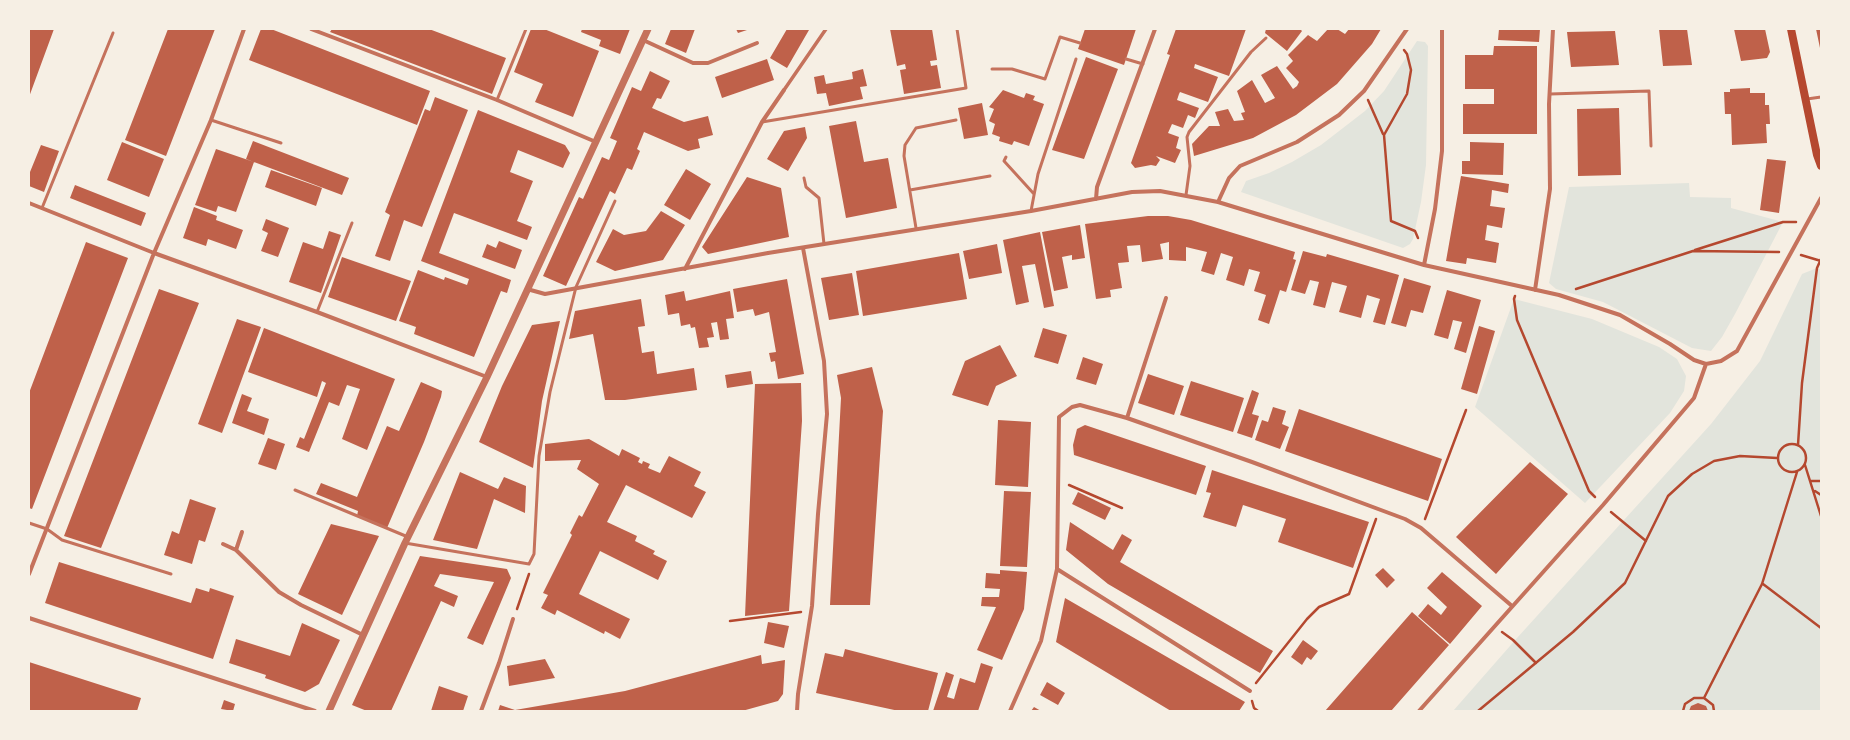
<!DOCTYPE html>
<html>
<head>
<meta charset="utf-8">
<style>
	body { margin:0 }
	#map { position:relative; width:1850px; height:740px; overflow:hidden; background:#f6efe4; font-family:"Varela Round",sans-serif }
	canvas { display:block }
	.frame { position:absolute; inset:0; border:30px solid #f6efe4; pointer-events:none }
</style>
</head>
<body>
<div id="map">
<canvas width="1850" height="740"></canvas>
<div class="frame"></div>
</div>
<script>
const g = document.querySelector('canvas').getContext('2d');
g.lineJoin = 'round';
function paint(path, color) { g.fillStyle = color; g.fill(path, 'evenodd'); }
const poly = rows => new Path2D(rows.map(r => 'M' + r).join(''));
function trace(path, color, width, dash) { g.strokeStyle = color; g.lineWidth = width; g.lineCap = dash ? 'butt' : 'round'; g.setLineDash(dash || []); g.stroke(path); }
paint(poly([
	[1417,41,1425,42,1428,46,1426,165,1421,202,1413,239,1410,244,1403,248,1241,192,1246,181,1269,173,1292,162,1321,145,1365,111,1384,91],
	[1689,183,1690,197,1731,198,1731,208,1783,222,1735,314,1722,337,1711,351,1692,348,1603,302,1556,289,1549,283,1569,187],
	[1817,268,1821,270,1821,711,1453,711,1517,638,1711,424,1760,361,1802,274],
	[1514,299,1592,319,1659,347,1677,359,1686,376,1684,391,1670,413,1585,503,1475,407]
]), '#e2e4dc');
paint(poly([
	[29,29,54,29,29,97],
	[168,29,215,29,166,156,125,140],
	[261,29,271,29,430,91,417,125,249,60],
	[332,29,429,29,506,58,492,94,330,32],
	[531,29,544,29,599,51,573,117,535,102,543,84,514,72],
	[582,29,630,29,620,54,599,46,601,40,581,32],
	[671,29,695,29,686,53,665,44],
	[736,29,750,29,738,33],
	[787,29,809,30,787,68,770,58],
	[890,29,932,29,937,60,930,61,931,66,937,65,941,88,904,94,900,70,906,69,905,64,897,66],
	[1085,29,1136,29,1124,65,1078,49],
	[1176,29,1246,29,1229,76,1195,64,1194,68,1218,77,1208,102,1180,92,1179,94,1177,100,1199,108,1195,118,1188,115,1183,128,1172,124,1168,133,1179,137,1176,148,1181,150,1175,163,1156,156,1160,160,1156,166,1151,165,1135,168,1131,163,1170,55,1167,54],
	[1266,29,1300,29,1302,31,1287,51,1265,33],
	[1328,29,1337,29,1345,34,1349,29,1381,29,1372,44,1337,84,1296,115,1253,138,1194,156,1192,144,1209,126,1220,126,1215,112,1228,109,1234,121,1244,120,1241,113,1245,112,1237,91,1252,80,1265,103,1275,98,1261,75,1268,71,1277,66,1293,89,1297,86,1299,82,1286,68,1293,61,1288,55,1308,35,1317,41],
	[1499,29,1540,29,1539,42,1498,40],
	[1659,29,1687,29,1692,65,1663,66],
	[1734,29,1765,29,1770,52,1767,58,1741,61],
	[1816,29,1821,29,1821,48,1820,48],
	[1615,31,1619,65,1571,67,1567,32],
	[1494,46,1537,46,1537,134,1463,134,1463,104,1494,104,1494,89,1465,89,1465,55,1493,55],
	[1086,57,1118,69,1084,159,1052,150],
	[767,59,774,80,722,98,715,77],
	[863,69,867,86,860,87,863,99,829,106,826,93,817,94,814,77,824,75,826,84,853,79,852,72],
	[650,71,670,81,661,99,657,98,652,108,684,122,708,116,713,135,698,139,700,148,688,151,644,132,637,149,640,151,632,170,627,168,615,194,610,191,566,286,543,276,579,197,583,199,602,157,609,160,617,141,610,138,632,87,641,91],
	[1750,88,1750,93,1765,93,1765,105,1769,105,1770,124,1766,124,1767,143,1732,145,1731,114,1725,114,1724,92,1730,92,1730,89],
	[1003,90,1024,98,1026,93,1035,96,1033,100,1044,104,1029,146,1014,141,1012,145,999,141,1000,137,992,134,995,124,989,121,994,109,989,107],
	[435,97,468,110,422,227,404,220,390,261,375,256,390,215,385,212,425,109,430,111],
	[982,103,988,135,964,139,958,108],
	[1619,108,1621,175,1578,176,1577,109],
	[478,110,565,145,570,153,563,168,518,150,510,172,533,181,517,221,532,227,527,240,454,213,439,253,511,280,507,293,501,291,474,357,414,334,416,327,399,321,418,270,444,280,445,277,467,285,469,279,421,261],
	[856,121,864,162,888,158,897,208,846,218,829,126],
	[805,127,807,138,788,171,767,159,784,131],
	[253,141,349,178,342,195,246,159],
	[122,142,164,159,149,197,107,180],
	[1470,142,1504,143,1503,175,1462,174,1462,161,1470,161],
	[41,145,59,151,44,192,29,186,29,171,30,172],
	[216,149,254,162,236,212,218,206,216,212,195,205],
	[1767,159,1786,161,1779,213,1760,210],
	[686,169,711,184,690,220,664,205],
	[271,170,322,188,316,206,265,187],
	[1461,176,1509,184,1508,193,1492,190,1491,200,1490,206,1505,208,1502,228,1487,225,1485,240,1499,243,1496,263,1467,258,1466,264,1446,261],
	[747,177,781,188,789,237,708,254,702,247],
	[75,185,146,213,141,226,70,198],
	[194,207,217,216,216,220,243,230,236,249,208,239,206,246,183,238],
	[661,211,685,225,663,260,615,271,596,262,613,229,624,235,646,231],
	[1148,216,1168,216,1191,220,1295,252,1293,259,1296,260,1286,292,1280,290,1269,324,1258,320,1266,295,1254,291,1260,272,1249,269,1244,286,1226,280,1233,257,1221,253,1214,275,1201,271,1207,252,1186,247,1186,261,1169,260,1169,242,1160,244,1163,259,1142,262,1140,245,1127,246,1129,262,1118,263,1122,288,1110,290,1111,297,1096,299,1085,224],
	[266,219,289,228,278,257,261,251,268,233,262,230],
	[1080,225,1085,258,1072,260,1072,255,1062,257,1068,288,1054,291,1042,232],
	[329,231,341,235,321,293,289,282,303,242,323,249],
	[1040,232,1054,306,1044,308,1035,264,1022,266,1029,302,1016,305,1003,240],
	[499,241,522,250,515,269,482,257,487,244,496,248],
	[86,242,128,258,32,509,29,508,29,393],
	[997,244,1002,273,969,279,963,251],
	[1303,251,1326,257,1327,254,1399,275,1385,325,1373,322,1380,299,1367,295,1361,318,1339,312,1347,286,1332,282,1325,308,1313,305,1319,282,1310,280,1305,294,1291,290],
	[959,253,967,299,863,316,856,271],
	[342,257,411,281,396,321,328,297],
	[852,273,859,315,829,320,821,278],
	[1404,278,1431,286,1423,313,1411,310,1406,327,1391,323],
	[787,279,804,374,778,379,775,361,771,362,769,353,776,352,769,312,755,316,753,309,737,312,733,289],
	[159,289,199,303,101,548,64,536],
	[1447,290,1481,300,1466,353,1454,349,1462,322,1453,320,1448,339,1434,335],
	[684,291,686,301,730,291,734,318,726,319,729,339,720,340,717,322,711,323,714,337,707,338,709,347,699,348,695,327,691,328,690,324,681,326,679,313,668,315,665,295],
	[641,299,645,326,638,327,642,353,654,351,657,374,694,368,697,390,625,400,605,400,593,334,569,339,575,311],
	[237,319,261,327,222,433,198,424],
	[560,321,542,401,533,468,479,442,502,386,532,325],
	[1479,326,1495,331,1477,394,1461,389],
	[264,328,395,379,367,450,342,439,360,389,347,385,339,406,329,402,309,452,296,447,300,437,304,439,326,383,322,381,317,397,248,372],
	[1043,328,1067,335,1058,364,1034,357],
	[1000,345,1017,376,996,386,988,406,952,395,965,361],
	[1083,357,1103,364,1096,385,1076,379],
	[872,367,883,411,870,605,830,605,841,398,837,375],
	[751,371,753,384,727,388,725,375],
	[1148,374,1184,386,1174,415,1138,403],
	[1191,381,1244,398,1233,432,1180,415],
	[421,382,442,391,441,397,424,442,387,528,357,516,358,511,316,494,321,483,357,497,387,426,399,431],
	[801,383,802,421,789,611,745,616,755,384],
	[1252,390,1259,393,1252,414,1259,416,1252,438,1237,433],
	[242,394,252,398,247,411,269,419,264,435,232,423],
	[1273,407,1286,411,1282,424,1289,427,1280,449,1255,440,1262,420,1268,422],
	[1299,409,1442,459,1428,501,1285,451],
	[998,420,1031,422,1028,487,995,485],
	[1085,425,1206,466,1196,495,1074,455,1073,445,1077,429],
	[268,438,285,444,276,470,258,464],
	[589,439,619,456,622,449,640,458,638,462,642,464,643,461,650,464,648,468,660,473,669,456,701,472,694,486,706,492,692,518,626,485,607,522,637,536,635,541,655,551,653,554,667,561,658,580,600,551,579,594,630,619,620,639,605,631,604,634,557,610,555,615,541,608,548,595,543,593,572,535,570,533,579,515,582,517,599,484,577,469,581,460,545,461,545,444],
	[1530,462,1568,494,1496,574,1456,537],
	[1212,470,1369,522,1353,568,1278,542,1286,519,1243,505,1236,527,1203,517,1211,493,1206,492],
	[460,472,498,489,504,477,526,486,525,513,494,499,477,549,433,540],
	[1004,491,1031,492,1027,567,1000,566],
	[1078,492,1111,508,1105,520,1072,504],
	[190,499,216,508,205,542,199,540,192,564,164,555,172,531,179,534],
	[1070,522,1113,550,1122,534,1132,540,1120,562,1273,651,1260,673,1108,584,1066,550],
	[331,524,379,536,342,615,298,594],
	[420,556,507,569,511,578,483,645,467,638,494,582,440,574,434,586,458,596,454,607,441,601,391,711,367,711,352,705],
	[59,562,191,603,196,588,209,592,210,588,234,596,213,659,45,603],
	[1383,568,1395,580,1387,588,1375,575],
	[1000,570,1027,572,1024,609,1002,660,977,650,996,607,981,606,982,597,999,597,1000,589,985,588,986,573,1000,574],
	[1442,572,1482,606,1450,644,1418,616,1428,604,1441,615,1447,607,1427,588],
	[1065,598,1245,702,1239,711,1171,711,1056,642],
	[1412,612,1449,645,1391,711,1325,711],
	[768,622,789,626,784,648,764,643],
	[302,623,340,640,319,684,305,692,265,678,266,675,229,663,236,639,290,656],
	[1303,640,1318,651,1311,660,1307,657,1302,665,1291,657],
	[845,649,938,673,928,711,899,711,816,693,825,653,843,657],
	[761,655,762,664,785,660,783,694,778,701,742,711,498,711,500,705,515,710,625,691],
	[545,659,555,678,509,686,507,666],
	[29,662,141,698,137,711,29,711],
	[981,663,993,667,978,711,933,711,946,672,954,675,947,697,954,699,960,678,975,683],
	[1047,682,1065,693,1058,705,1040,695],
	[439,686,468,696,463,711,431,711],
	[224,700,235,704,233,711,221,709],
	[1698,703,1706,706,1708,711,1689,711,1691,706],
	[1034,707,1041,711,1031,711]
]), '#bf614a');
trace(poly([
	[1404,50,1407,54,1411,70,1407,94,1384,135,1391,221,1415,231,1418,238],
	[1368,100,1383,134],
	[1695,250,1783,222,1796,222],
	[1801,255,1821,261],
	[1576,289,1693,251,1779,252],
	[1515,296,1514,299,1517,320,1589,491,1595,497],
	'1778 458a14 14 0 1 1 28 0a14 14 0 1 1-28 0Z',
	[1798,445,1802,383,1817,268,1821,259],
	[1805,465,1821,516],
	[1810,481,1821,481],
	[1069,485,1122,508],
	[1815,491,1821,495],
	[1611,512,1646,541],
	[1425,519,1466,410],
	[1763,584,1821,628],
	[517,609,529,574],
	[730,621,801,612],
	[1502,632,1513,640,1536,663],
	[1256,683,1307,619,1319,607,1349,594,1376,519],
	[1704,698,1762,584,1797,472],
	[1252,701,1254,708,1258,711],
	[1478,711,1573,632,1625,583,1668,496,1692,474,1714,461,1740,456,1777,458],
	[1683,711,1685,704,1694,698,1704,698,1713,705,1714,711]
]), '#b5482f', 2.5);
trace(poly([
	[1126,59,1143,64],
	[992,69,1012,69,1045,79,1060,37,1080,43],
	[1550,94,1649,91,1651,146],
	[1807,99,1821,97],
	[497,100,526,29],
	[211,120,281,143],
	[762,122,966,88,957,29],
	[1006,157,1004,161,1034,194],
	[804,178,806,187,819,198,824,244],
	[910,190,990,176],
	[1186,195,1190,166,1187,137,1189,132,1251,52,1266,38],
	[42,208,113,33],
	[1031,211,1038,174,1076,59],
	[916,228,904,156,905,145,916,128,956,120],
	[317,312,352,223],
	[295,490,408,537],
	[29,523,47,529,62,540,171,574],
	[405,543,529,564,534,554,539,456,550,392,576,287,615,201]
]), '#c5725c', 3);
trace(poly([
	[784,90,826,29]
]), '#c5725c', 3.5);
trace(poly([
	[311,29,497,100,596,142],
	[643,40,693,63,708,63,757,43],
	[1096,199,1097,187,1155,29],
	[1218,202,1229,178,1240,166,1297,142,1339,115,1364,91,1407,29],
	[29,203,154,253,317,312,487,377],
	[1424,265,1435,209,1442,151,1442,29],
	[685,269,762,122,784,90],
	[527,289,545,294,768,253,1031,211,1132,192,1160,191,1218,202,1424,265,1559,295,1620,315,1670,344,1694,360,1706,364,1721,361,1737,351,1821,198],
	[1535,290,1550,189,1549,104,1553,29],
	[1127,418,1166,298],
	[223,544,236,550,279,592,301,605,363,635],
	[236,550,242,532],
	[1057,569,1250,691],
	[29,574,154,253,211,120,244,29],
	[29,618,315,711],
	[481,711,499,663,513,619],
	[797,711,798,694,812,606,818,514,827,414,824,361,803,248],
	[1010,711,1041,641,1057,569,1059,417,1072,407,1080,405,1127,418,1252,462,1405,519,1421,528,1512,606],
	[1419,711,1603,505,1694,398,1706,364]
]), '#c5725c', 4);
trace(poly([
	[329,711,405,543,487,377,648,29]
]), '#c5725c', 7);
trace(poly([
	[1791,29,1817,155,1821,166]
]), '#b5482f', 8);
</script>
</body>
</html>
